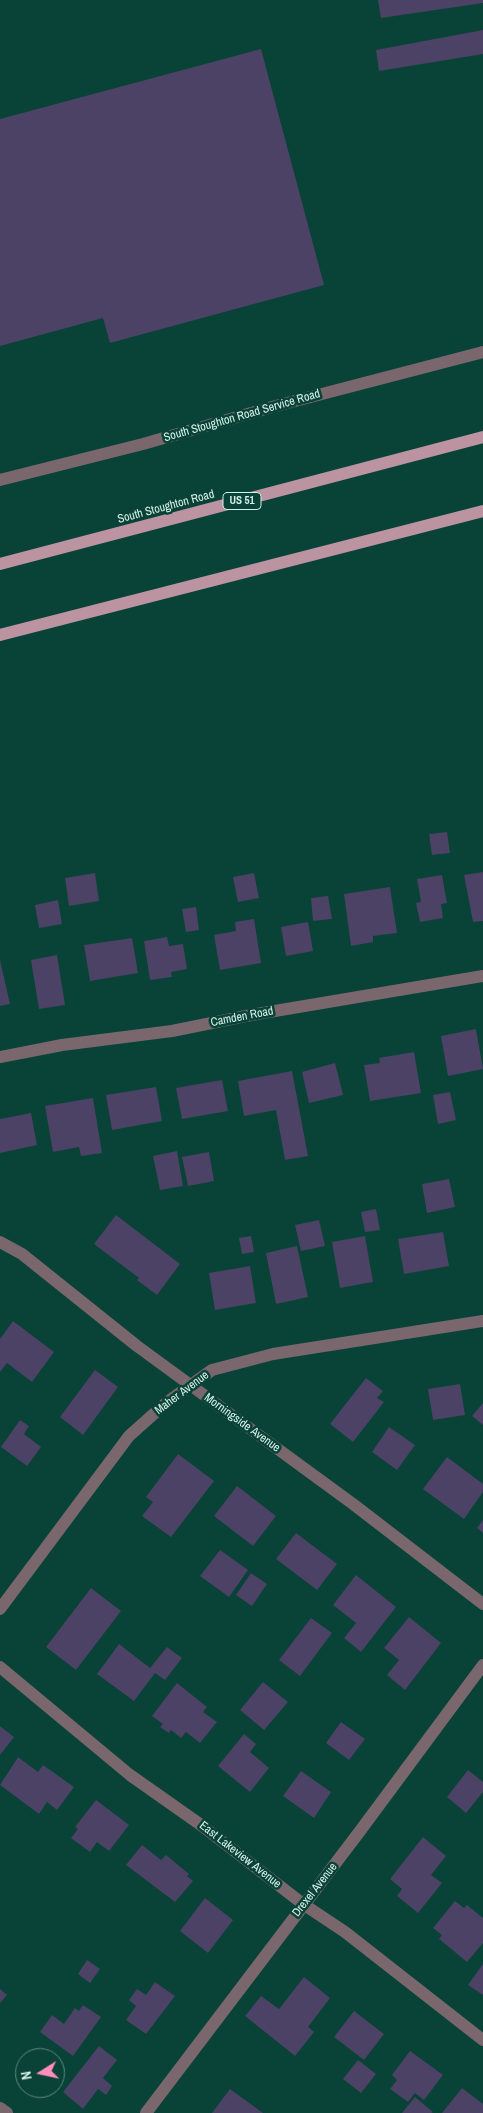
<!DOCTYPE html>
<html>
<head>
<meta charset="utf-8">
<style>
	body { margin:0 }
	#map { position:relative; width:483px; height:2113px; overflow:hidden; background:#094237; font-family:"Archivo Narrow",sans-serif }
	canvas { display:block }
	.north { position:absolute; left:15px; top:2048px; width:50px; height:50px; box-sizing:border-box; background:#094237; border:1px solid #5b887e; border-radius:50%; rotate:260deg; font-size:14px; font-weight:700; line-height:20px; text-align:center; color:#d6f0e8 }
	.north::after { content:''; display:block; margin:auto; width:18px; height:22px; background:#ff8eba; clip-path:polygon(50% 0,100% 100%,50% 72%,0 100%) }
</style>
</head>
<body>
<div id="map">
<canvas width="483" height="2113"></canvas>
<div class="north">N</div>
</div>
<script>
const g = document.querySelector('canvas').getContext('2d');
g.lineJoin = 'round';
function paint(path, color) { g.fillStyle = color; g.fill(path, 'evenodd'); }
const poly = rows => new Path2D(rows.map(r => 'M' + r).join(''));
function trace(path, color, width, dash) { g.strokeStyle = color; g.lineWidth = width; g.lineCap = dash ? 'butt' : 'round'; g.setLineDash(dash || []); g.stroke(path); }
function drawText(font, color, halo, rows, align = 'center') {
  g.font = font + ' "Archivo Narrow",sans-serif'; g.lineWidth = 5; g.setLineDash([]); g.textBaseline = 'middle'; g.strokeStyle = halo; g.fillStyle = color; for (const [text, x, y, turn = 0] of rows) {
    g.save(); g.translate(x, y); g.rotate((+turn || 0) * Math.PI / 180); g.textAlign = isNaN(turn) ? turn : align; if (halo) g.strokeText(text, 0, 0); g.fillText(text, 0, 0); g.restore();
  }
}
paint(poly([
	[378,0,483,0,483,3,381,18],
	[483,30,483,54,379,71,376,50],
	[261,49,324,285,110,343,103,318,0,346,0,119],
	[447,832,450,853,432,855,429,834],
	[483,872,483,921,473,922,464,875],
	[95,873,99,901,69,906,65,878],
	[254,873,259,898,238,902,233,877],
	[442,875,447,903,441,904,443,918,420,922,416,903,421,902,417,879],
	[390,887,397,933,373,936,373,942,351,946,344,894],
	[328,896,332,919,313,921,311,898],
	[58,900,62,924,39,928,35,905],
	[196,907,199,930,186,932,182,909],
	[254,919,261,963,220,970,214,935,236,931,235,922],
	[308,922,313,951,286,956,281,927],
	[167,937,169,946,183,944,187,969,171,972,172,977,150,980,144,941],
	[132,938,138,973,90,981,84,945],
	[57,955,65,1005,39,1009,31,960],
	[0,960,10,1004,0,1006],
	[476,1029,483,1069,448,1076,441,1036],
	[414,1052,421,1093,370,1101,364,1065,380,1063,379,1058],
	[335,1063,343,1095,309,1103,302,1072],
	[292,1071,308,1156,285,1160,276,1110,244,1116,238,1081],
	[222,1080,228,1111,182,1119,176,1088],
	[156,1087,162,1121,112,1130,106,1095],
	[450,1092,456,1120,438,1124,433,1095],
	[93,1098,102,1153,81,1156,79,1147,53,1152,45,1106],
	[31,1113,37,1145,0,1153,0,1119],
	[177,1151,183,1186,160,1190,153,1156],
	[209,1152,214,1181,188,1186,182,1157],
	[449,1179,455,1207,427,1213,422,1184],
	[376,1209,380,1230,365,1232,361,1212],
	[116,1215,180,1264,157,1295,137,1280,139,1278,94,1244],
	[319,1220,325,1246,301,1251,295,1225],
	[443,1232,449,1266,404,1274,398,1239],
	[251,1236,254,1252,242,1254,239,1238],
	[365,1236,373,1282,340,1288,332,1242],
	[297,1246,308,1297,276,1304,266,1253],
	[250,1266,256,1303,215,1310,209,1273],
	[13,1321,54,1352,32,1382,7,1363,0,1372,0,1339],
	[95,1370,118,1387,83,1435,60,1417],
	[366,1378,383,1391,377,1398,384,1402,353,1442,330,1424],
	[460,1384,465,1415,433,1420,428,1389],
	[483,1403,483,1425,472,1416],
	[20,1420,29,1426,24,1434,41,1447,27,1466,1,1447],
	[389,1427,415,1445,397,1470,372,1452],
	[178,1454,214,1481,171,1537,142,1516,153,1502,146,1497],
	[447,1457,483,1484,483,1492,464,1519,423,1489],
	[237,1486,276,1516,253,1546,214,1516],
	[483,1520,483,1533,477,1528],
	[296,1533,337,1564,317,1590,276,1559],
	[220,1550,248,1570,229,1597,200,1576],
	[251,1573,267,1584,252,1606,236,1595],
	[356,1575,396,1607,361,1652,344,1638,356,1623,333,1605],
	[91,1588,121,1611,76,1670,46,1647],
	[409,1617,441,1643,405,1690,387,1675,399,1660,384,1648],
	[311,1618,332,1633,300,1676,279,1660],
	[119,1644,150,1668,167,1647,182,1658,165,1680,155,1673,134,1701,97,1674],
	[263,1682,288,1702,264,1730,240,1710],
	[177,1683,207,1707,203,1712,217,1722,200,1743,186,1732,181,1738,171,1730,169,1733,160,1727,163,1724,152,1716],
	[341,1722,365,1739,349,1760,326,1743],
	[0,1726,14,1737,0,1755],
	[244,1734,256,1744,250,1752,269,1768,250,1792,218,1766],
	[18,1757,38,1772,43,1765,74,1787,57,1810,47,1802,39,1814,0,1785],
	[468,1770,483,1782,483,1792,466,1813,447,1797],
	[301,1771,331,1792,314,1818,283,1796],
	[96,1800,129,1825,109,1851,97,1842,90,1852,71,1838,78,1829,75,1827],
	[423,1837,446,1856,431,1875,442,1883,418,1913,397,1896,402,1889,390,1879],
	[142,1845,161,1860,166,1855,189,1874,187,1876,193,1881,175,1902,126,1865],
	[205,1898,233,1920,208,1953,180,1931],
	[455,1901,464,1908,467,1905,483,1918,483,1943,467,1962,439,1939,442,1935,433,1928],
	[87,1960,100,1969,90,1983,78,1974],
	[483,1964,483,1995,468,1985],
	[304,1977,330,1998,308,2027,314,2032,295,2056,245,2016,261,1996,279,2009],
	[155,1982,175,1996,146,2034,126,2020,136,2006,129,2000,137,1989,146,1995],
	[0,1989,7,1995,0,2003],
	[83,2005,101,2017,73,2056,40,2032,52,2015,64,2024,75,2008,79,2011],
	[354,2011,384,2034,364,2060,334,2037],
	[99,2046,117,2060,103,2078,112,2086,106,2095,98,2089,83,2109,63,2092],
	[410,2051,443,2075,424,2100,415,2093,408,2102,390,2089,397,2080,392,2075],
	[358,2060,376,2074,361,2093,343,2079],
	[462,2088,483,2104,483,2113,442,2113],
	[230,2089,263,2113,212,2113],
	[415,2097,433,2112,431,2113,402,2113]
]), '#4b4265');
trace(poly([
	[0,480,143,444,272,407,483,352],
	[0,1057,62,1045,172,1031,251,1015,483,976],
	[0,1242,22,1254,137,1346,353,1504,483,1604],
	[0,1609,129,1436,166,1403,212,1370,273,1354,483,1321],
	[0,1667,130,1775,201,1825,303,1904,345,1932,483,2040],
	[0,2108,7,2113],
	[146,2113,360,1831,483,1665]
]), '#7a676d', 12);
trace(poly([
	[0,564,483,437],
	[0,635,483,511]
]), '#bb93a1', 12);
for (const [x, y, w] of [
	[242,501,38]
]) { const box = new Path2D(); box.roundRect(x - w / 2, y - 8.5, w, 17, 4); g.fillStyle = '#094237'; g.fill(box); trace(box, '#d6f0e8', 1); }
drawText('bold 11px', '#d6f0e8', null, [
	["US 51",242,501]
]);
drawText('12px', '#d6f0e8', '#094237', [
	["South Stoughton Road Service Road",242,416,-16],
	["South Stoughton Road",166,507,-15],
	["Camden Road",242,1017,-11],
	["Maher Avenue",182,1393,-37],
	["Morningside Avenue",242,1423,36],
	["East Lakeview Avenue",240,1855,38],
	["Drexel Avenue",315,1890,-52]
]);
</script>
</body>
</html>
